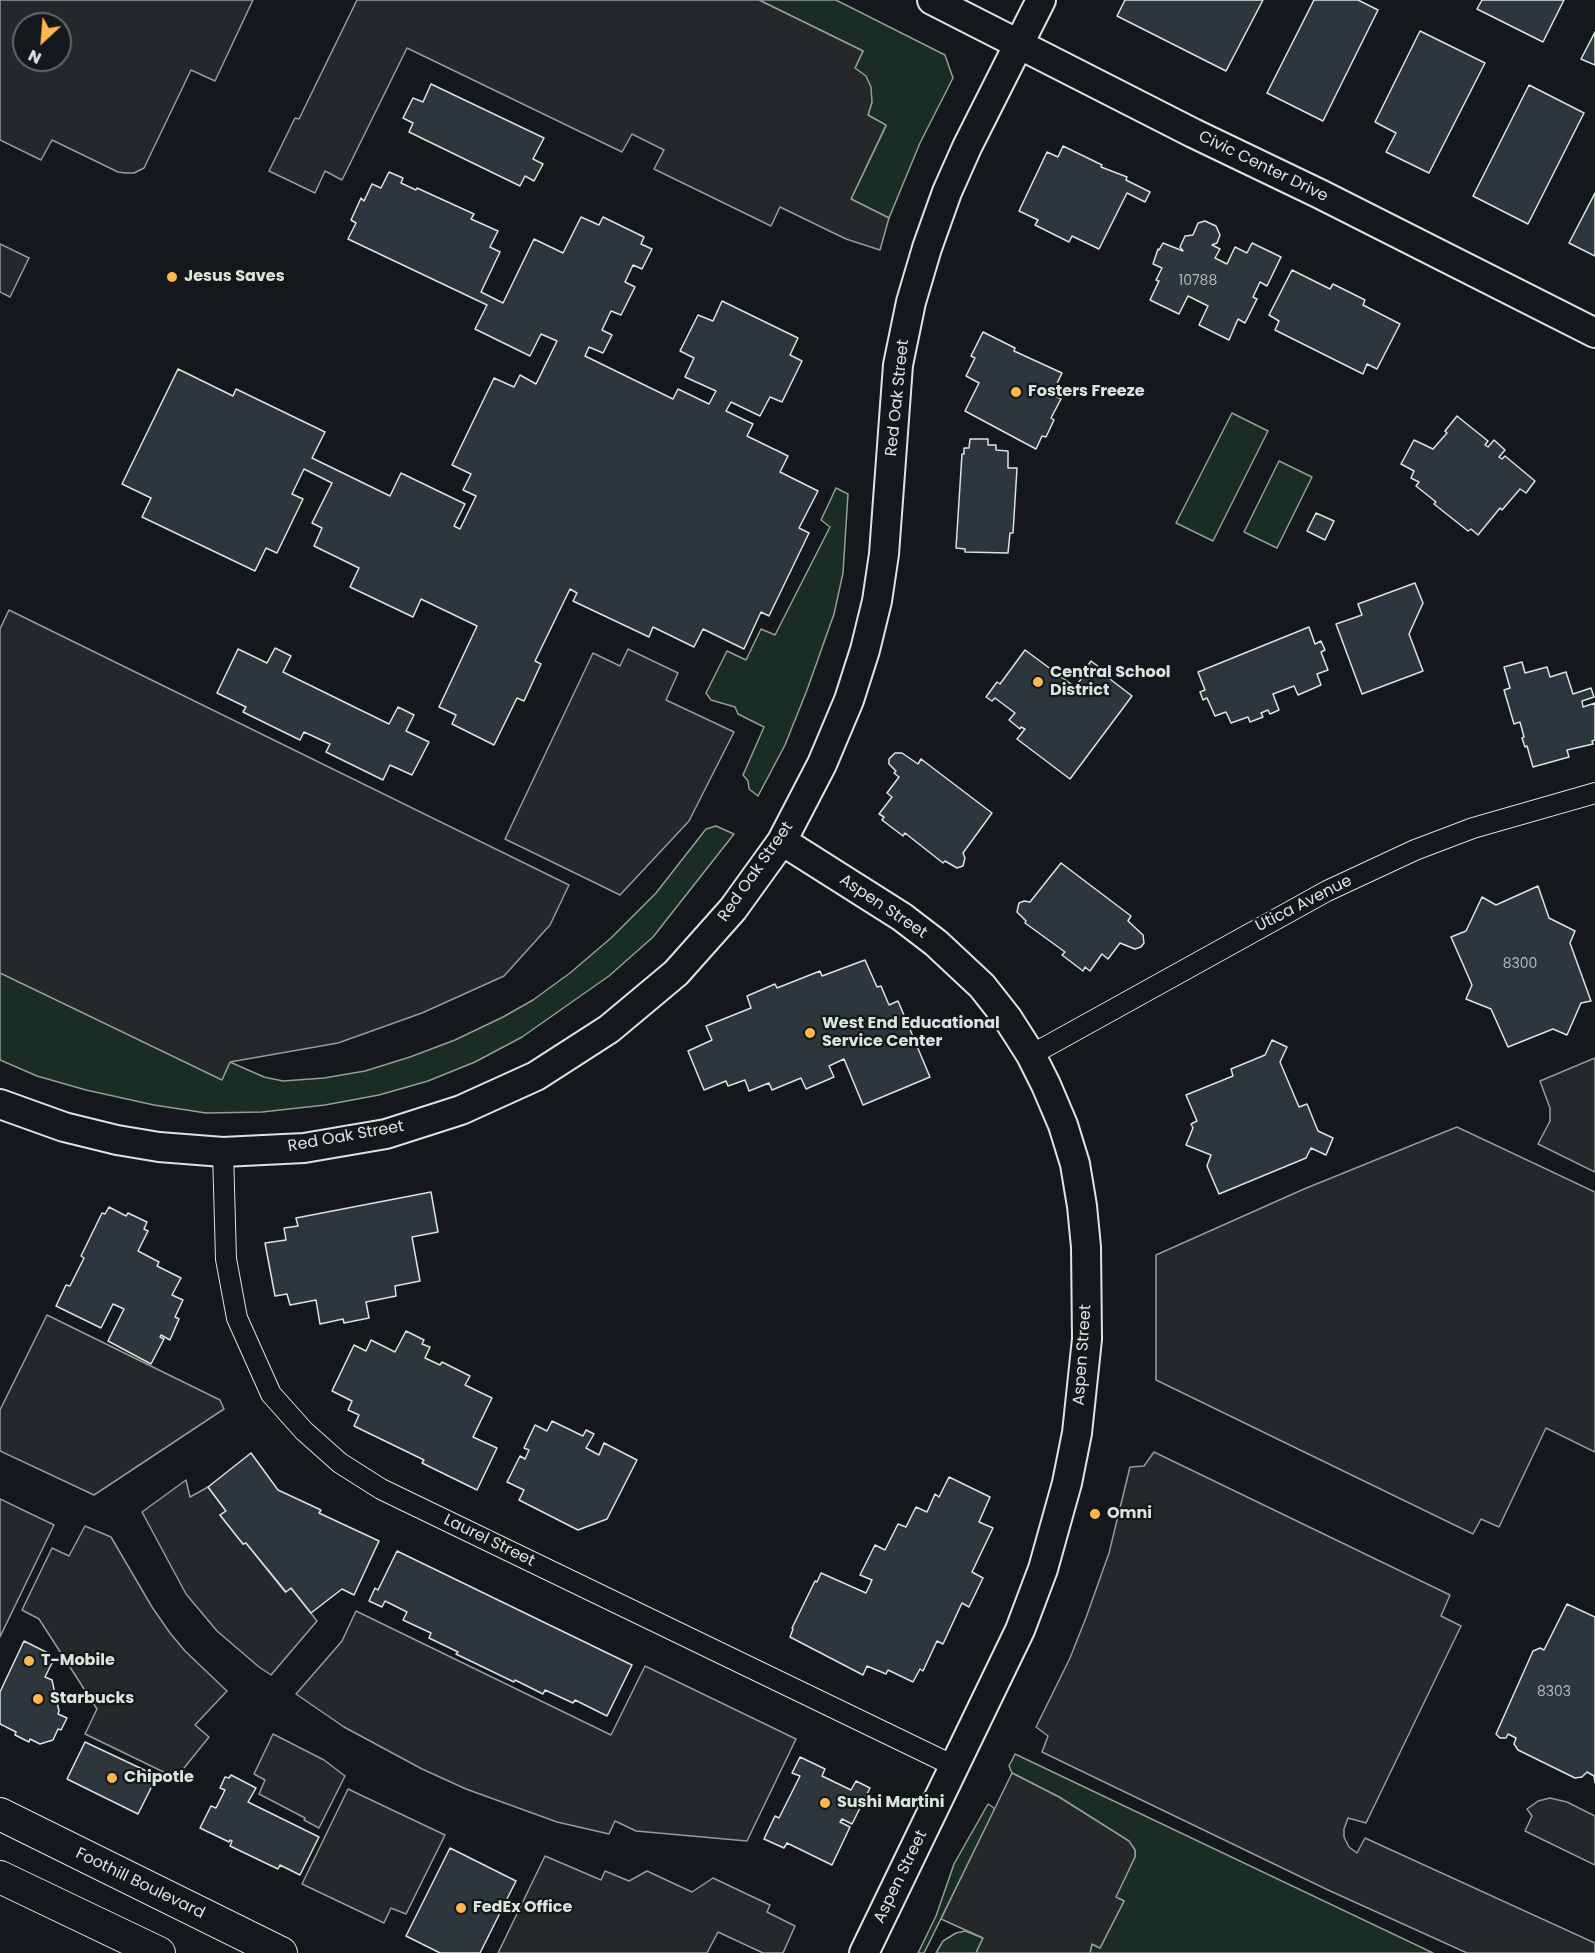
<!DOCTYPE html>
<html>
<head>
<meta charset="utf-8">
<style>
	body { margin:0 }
	#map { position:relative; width:1595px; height:1953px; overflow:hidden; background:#14181c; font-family:Poppins,sans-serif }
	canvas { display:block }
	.north { position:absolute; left:12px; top:12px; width:60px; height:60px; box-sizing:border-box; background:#14181c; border:2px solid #626a69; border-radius:50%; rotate:206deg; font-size:16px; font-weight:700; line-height:24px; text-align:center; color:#d8e6dc }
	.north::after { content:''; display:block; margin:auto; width:21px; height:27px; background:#ffb74d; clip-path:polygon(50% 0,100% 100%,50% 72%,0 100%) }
</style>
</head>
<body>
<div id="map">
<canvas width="1595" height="1953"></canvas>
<div class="north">N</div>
</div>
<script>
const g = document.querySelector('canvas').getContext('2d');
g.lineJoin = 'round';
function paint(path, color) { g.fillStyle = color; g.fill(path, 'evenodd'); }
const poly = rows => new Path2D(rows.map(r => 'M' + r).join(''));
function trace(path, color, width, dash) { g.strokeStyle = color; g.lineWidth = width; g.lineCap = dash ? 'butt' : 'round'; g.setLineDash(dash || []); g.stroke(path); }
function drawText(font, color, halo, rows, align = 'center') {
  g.font = font + ' Poppins,sans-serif'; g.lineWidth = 4.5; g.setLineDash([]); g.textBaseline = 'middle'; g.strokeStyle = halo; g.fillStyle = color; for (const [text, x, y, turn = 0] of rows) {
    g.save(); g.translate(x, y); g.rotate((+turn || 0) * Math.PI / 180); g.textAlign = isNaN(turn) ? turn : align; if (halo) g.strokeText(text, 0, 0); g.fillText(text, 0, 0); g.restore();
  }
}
const green = poly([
	[759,0,836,0,945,55,953,78,920,143,889,218,851,199,886,126,868,115,872,102,855,68,863,51,759,0],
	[1232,413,1268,431,1213,541,1176,523,1232,413],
	[1279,461,1312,477,1277,548,1244,532,1279,461],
	[836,488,848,494,843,573,834,614,807,690,785,745,758,796,749,789,748,781,743,775,764,727,738,714,735,707,711,700,706,693,727,651,746,660,761,629,775,635,830,527,821,520,836,488],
	[716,826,734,834,653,937,609,976,522,1037,475,1062,428,1081,379,1095,325,1105,262,1112,206,1113,154,1105,86,1090,37,1076,0,1060,0,973,222,1079,230,1062,264,1077,283,1081,324,1078,365,1071,410,1057,455,1040,503,1017,533,1000,570,973,611,938,656,893,706,829,716,826],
	[1015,1754,1433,1953,1090,1953,1092,1944,1100,1948,1124,1901,1115,1897,1135,1857,1135,1850,1128,1841,1059,1797,1012,1773,1009,1766,1015,1754],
	[988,1804,994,1808,994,1811,924,1953,918,1953,936,1916,954,1864,988,1804],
	[965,1931,983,1938,976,1953,936,1953,943,1941,956,1933,965,1931]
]);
paint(green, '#1a2d24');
trace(green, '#939e99', 1.5);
const parking = poly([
	[0,0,253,0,215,81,191,70,144,168,134,173,125,173,118,172,52,140,41,160,0,140,0,0],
	[24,24,60,24,60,60,24,60,24,24],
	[357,0,759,0,863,51,855,68,866,76,871,87,872,102,868,115,886,125,851,199,889,218,880,250,846,239,780,207,771,226,654,169,664,150,632,134,622,152,407,48,342,180,325,171,315,193,269,171,295,118,299,119,357,0],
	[0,244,29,258,10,297,0,292,0,244],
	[9,610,569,885,550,925,504,976,422,1013,338,1043,230,1062,222,1080,0,973,0,629,9,610],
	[628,649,678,673,666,700,734,732,689,821,620,895,505,839,593,653,620,666,628,649],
	[1595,1058,1595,1172,1538,1144,1550,1121,1550,1108,1540,1081,1595,1058],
	[1457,1127,1595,1192,1595,1452,1546,1428,1499,1527,1481,1519,1473,1534,1156,1380,1156,1255,1304,1189,1457,1127],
	[47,1315,220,1400,224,1409,94,1495,0,1451,0,1410,47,1315],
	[1154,1452,1450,1595,1441,1616,1461,1626,1366,1823,1348,1818,1344,1829,1344,1837,1349,1847,1357,1853,1365,1838,1595,1943,1595,1953,1467,1953,1328,1890,1042,1752,1048,1736,1036,1727,1070,1658,1087,1615,1109,1553,1130,1467,1144,1466,1154,1452],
	[186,1480,190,1497,208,1487,226,1511,220,1515,243,1544,246,1543,285,1592,291,1588,317,1621,271,1675,259,1667,217,1631,186,1594,142,1512,186,1480],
	[0,1499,54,1525,0,1637,0,1499],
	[85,1526,111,1537,152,1607,170,1633,185,1651,227,1691,195,1725,209,1737,176,1778,85,1734,97,1709,39,1619,22,1610,52,1548,69,1556,85,1526],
	[356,1611,611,1735,645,1666,796,1739,747,1841,636,1831,615,1821,609,1834,557,1822,466,1789,422,1769,344,1727,296,1694,342,1641,356,1611],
	[273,1734,324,1760,345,1776,319,1828,304,1820,305,1818,259,1794,265,1780,254,1774,273,1734],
	[1012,1773,1059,1797,1129,1841,1135,1850,1135,1857,1116,1897,1124,1901,1100,1948,1092,1944,1090,1953,976,1953,983,1938,941,1919,1012,1773],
	[348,1789,445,1835,406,1914,391,1908,384,1923,302,1884,348,1789],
	[1550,1798,1567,1802,1595,1816,1595,1865,1525,1831,1532,1816,1527,1809,1538,1801,1550,1798],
	[545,1856,601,1880,605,1871,629,1881,647,1871,692,1892,713,1878,770,1905,767,1912,795,1926,783,1953,763,1953,718,1932,707,1953,498,1953,545,1856]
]);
paint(parking, '#24282b');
trace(parking, '#939e99', 1.5);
const building = poly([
	[1125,0,1263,0,1226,71,1117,16,1125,0],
	[1314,0,1358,0,1378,10,1323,121,1267,93,1314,0],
	[1482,0,1564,0,1543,42,1477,9,1482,0],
	[1420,31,1485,63,1429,173,1386,152,1396,133,1375,122,1420,31],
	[1595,32,1595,65,1581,59,1595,32],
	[431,84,544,138,533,159,543,164,534,181,525,176,520,186,409,132,413,123,403,118,413,98,423,102,431,84],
	[1529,85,1584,113,1528,224,1473,196,1529,85],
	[1063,146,1102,165,1101,167,1127,177,1126,180,1150,192,1145,202,1127,193,1099,249,1072,236,1069,242,1035,225,1038,220,1019,211,1047,152,1058,157,1063,146],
	[389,172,403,178,401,183,416,190,417,188,474,214,471,219,498,231,490,247,500,252,481,292,503,303,534,239,563,253,581,217,599,225,603,217,644,237,641,244,652,249,642,269,633,265,625,282,635,287,621,315,611,311,602,330,612,335,603,353,589,347,585,356,673,399,678,389,709,404,716,391,685,377,694,358,680,351,698,315,713,321,722,301,798,338,790,355,802,361,782,402,770,397,760,416,731,402,726,411,753,424,747,436,788,456,780,472,818,491,799,528,809,533,769,616,761,612,744,649,703,629,694,647,653,627,649,637,573,601,577,593,570,589,535,661,541,664,524,701,517,698,494,745,452,724,456,715,439,707,477,626,421,599,413,617,350,587,359,568,314,546,322,528,312,523,332,483,304,469,292,494,303,499,277,553,266,548,255,571,142,517,151,498,122,484,178,369,233,396,236,389,325,432,312,458,390,496,401,473,465,504,454,526,460,529,476,496,463,490,471,474,452,465,494,378,514,387,520,375,536,384,557,341,541,334,530,356,475,329,487,305,348,239,356,223,351,220,361,198,364,201,372,184,381,188,389,172],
	[1595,193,1595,256,1569,243,1595,193],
	[1205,221,1216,226,1220,235,1217,243,1212,245,1220,249,1215,258,1227,264,1235,247,1247,253,1252,243,1281,257,1267,286,1260,282,1253,297,1257,299,1245,323,1238,319,1229,340,1199,325,1208,306,1188,296,1179,314,1150,300,1159,281,1156,280,1162,268,1153,264,1158,249,1159,250,1163,243,1183,251,1180,247,1185,236,1193,235,1198,223,1205,221],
	[1292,270,1330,289,1333,284,1365,300,1363,305,1400,324,1377,369,1367,364,1363,374,1275,330,1279,321,1269,315,1292,270],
	[983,332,1015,348,1014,351,1062,373,1052,394,1061,399,1051,418,1054,420,1046,437,1042,436,1036,449,965,411,979,383,966,376,975,358,971,356,983,332],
	[1457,416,1488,441,1485,445,1488,447,1494,440,1505,450,1499,457,1502,459,1505,456,1535,481,1526,493,1520,489,1502,510,1500,508,1478,535,1471,529,1468,531,1434,504,1436,502,1416,486,1419,482,1411,478,1414,471,1401,464,1414,440,1433,449,1447,433,1445,431,1457,416],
	[970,439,988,439,988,445,996,445,996,450,1008,451,1008,468,1017,468,1013,533,1010,533,1008,553,965,552,965,549,956,548,962,454,964,454,964,448,969,448,970,439],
	[1316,513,1334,521,1325,540,1307,531,1316,513],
	[1415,583,1423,603,1409,634,1423,671,1362,694,1336,624,1362,615,1358,604,1415,583],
	[1309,627,1315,644,1321,641,1325,650,1321,652,1328,670,1317,674,1321,685,1298,695,1294,686,1273,694,1279,710,1270,714,1268,710,1261,713,1263,717,1250,722,1248,717,1231,723,1226,712,1215,716,1207,698,1203,700,1200,692,1205,690,1198,672,1309,627],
	[275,648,291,656,283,672,389,724,398,707,414,715,406,731,429,742,412,775,390,765,383,780,326,752,330,744,304,732,300,740,243,712,246,707,217,693,238,649,267,663,275,648],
	[1025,650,1075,687,1088,670,1086,668,1091,661,1108,674,1106,676,1132,696,1070,779,1017,739,1025,729,1021,727,1020,729,1009,720,1015,713,995,698,992,701,986,697,997,682,1000,684,1025,650],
	[1522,662,1525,673,1547,667,1550,677,1566,672,1573,694,1591,688,1594,697,1582,701,1583,707,1595,703,1595,740,1592,741,1593,744,1567,750,1569,757,1533,767,1527,746,1525,747,1522,738,1524,737,1520,722,1514,724,1504,690,1510,688,1504,667,1522,662],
	[895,753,902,753,918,764,921,759,992,813,963,853,965,858,963,866,957,868,945,861,943,863,905,833,903,836,882,820,884,817,879,814,892,797,887,793,899,777,894,773,896,771,889,764,889,759,895,753],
	[1061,863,1131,916,1128,921,1143,935,1144,943,1141,947,1135,949,1120,943,1108,959,1102,954,1090,971,1085,967,1083,971,1062,955,1065,952,1025,923,1026,921,1017,912,1019,903,1024,901,1030,902,1061,863],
	[1538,886,1549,918,1575,931,1570,943,1591,1001,1581,1003,1567,1035,1553,1029,1508,1047,1491,1009,1466,999,1472,985,1451,937,1466,931,1482,897,1496,905,1538,886],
	[865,960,877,987,881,986,889,1005,898,1001,930,1077,863,1105,844,1059,829,1066,834,1077,806,1089,801,1078,772,1090,769,1083,749,1091,745,1080,728,1086,726,1081,704,1090,688,1051,712,1040,706,1026,751,1008,747,996,775,984,777,988,820,971,822,976,865,960],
	[1272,1040,1287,1047,1280,1062,1299,1107,1307,1104,1318,1131,1333,1138,1326,1155,1311,1148,1306,1158,1219,1194,1207,1166,1211,1155,1186,1145,1193,1128,1191,1124,1197,1121,1186,1095,1233,1076,1231,1069,1265,1055,1272,1040],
	[431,1192,438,1232,412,1237,420,1281,395,1286,396,1296,366,1302,369,1318,344,1323,343,1319,320,1324,316,1300,290,1305,287,1294,275,1296,265,1243,286,1240,284,1228,298,1226,296,1218,431,1192],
	[109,1207,126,1216,128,1213,147,1222,144,1229,148,1231,138,1251,159,1262,157,1266,181,1278,172,1295,183,1300,175,1317,179,1319,170,1340,161,1335,160,1337,164,1339,151,1364,108,1341,124,1309,113,1304,101,1328,56,1306,66,1285,70,1286,84,1258,81,1256,102,1213,105,1214,109,1207],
	[406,1331,424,1340,422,1344,430,1347,425,1358,440,1365,442,1362,470,1376,465,1385,492,1398,473,1437,497,1448,477,1490,422,1463,424,1460,354,1426,359,1415,348,1410,352,1401,332,1391,354,1345,366,1351,371,1340,395,1352,406,1331],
	[552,1421,583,1436,586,1430,594,1434,586,1448,599,1455,604,1443,637,1460,607,1519,578,1530,519,1500,524,1490,507,1482,520,1456,525,1459,529,1450,524,1448,535,1425,547,1431,552,1421],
	[251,1453,278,1490,321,1510,319,1513,379,1541,354,1595,342,1589,311,1613,291,1588,286,1592,246,1543,243,1544,220,1515,226,1511,208,1487,251,1453],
	[949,1477,990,1497,979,1522,993,1528,972,1572,983,1578,969,1607,962,1603,943,1644,937,1641,923,1671,920,1669,913,1682,888,1670,886,1674,867,1666,863,1675,790,1637,793,1629,792,1628,815,1581,817,1582,821,1573,866,1593,872,1580,860,1575,875,1545,885,1550,898,1524,906,1527,916,1507,927,1512,935,1494,939,1497,949,1477],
	[397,1551,632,1665,607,1716,575,1700,573,1703,545,1690,543,1694,515,1680,514,1682,456,1654,458,1652,429,1638,431,1633,403,1620,407,1612,385,1601,382,1607,369,1601,375,1588,378,1590,397,1551],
	[1567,1604,1595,1617,1595,1783,1594,1776,1587,1772,1582,1777,1575,1778,1518,1750,1514,1744,1516,1738,1508,1734,1506,1738,1500,1738,1496,1734,1533,1651,1540,1648,1544,1650,1567,1604],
	[24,1641,50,1654,53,1661,45,1677,52,1680,59,1711,58,1714,67,1718,61,1730,58,1729,53,1740,40,1744,30,1739,29,1742,15,1735,16,1732,0,1724,0,1692,24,1641],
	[85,1742,157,1776,138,1814,67,1779,85,1742],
	[800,1757,825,1769,822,1776,851,1790,856,1781,870,1788,852,1824,842,1819,840,1822,850,1827,832,1865,787,1843,784,1848,764,1839,775,1816,779,1818,800,1776,792,1773,800,1757],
	[231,1775,256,1788,248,1802,319,1837,300,1875,280,1865,278,1869,230,1846,232,1841,230,1840,229,1842,200,1828,211,1806,216,1808,225,1790,220,1788,225,1777,229,1778,231,1775],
	[450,1848,516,1881,480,1953,440,1953,406,1936,450,1848]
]);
paint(building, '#2c363c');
trace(building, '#d8e6dc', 1.5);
const street = poly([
	[1031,1055,1327,891,1415,850,1473,828,1595,793],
	[223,1152,226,1259,237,1318,271,1394,304,1431,340,1463,381,1489,954,1766]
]);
const secondary = poly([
	[932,0,1193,133,1320,194,1595,333],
	[782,841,902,917,936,943,982,986,1008,1019,1031,1055,1046,1085,1063,1125,1075,1164,1082,1206,1086,1247,1087,1339,1077,1433,1067,1483,1043,1569,1020,1630,864,1953],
	[0,1104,64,1127,117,1140,159,1147,223,1152,304,1148,386,1134,461,1110,536,1076,609,1029,676,973,733,909,782,841,822,764,849,700,865,650,877,601,884,554,898,365,911,302,927,248,947,192,967,147,1041,0]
]);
const primary = poly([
	[0,1814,281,1953],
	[0,1877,159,1953]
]);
trace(street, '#d8e6dc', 22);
trace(secondary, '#d8e6dc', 32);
trace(primary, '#d8e6dc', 34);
trace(street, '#14181c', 20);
trace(secondary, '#14181c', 28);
trace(primary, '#14181c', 32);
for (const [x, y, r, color] of [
	[172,277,6,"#ffb74d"],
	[1016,392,6,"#ffb74d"],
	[1038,682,6,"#ffb74d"],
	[810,1033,6,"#ffb74d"],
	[1095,1514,6,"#ffb74d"],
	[29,1661,6,"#ffb74d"],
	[38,1699,6,"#ffb74d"],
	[112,1778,6,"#ffb74d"],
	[825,1803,6,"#ffb74d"],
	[461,1908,6,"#ffb74d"]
]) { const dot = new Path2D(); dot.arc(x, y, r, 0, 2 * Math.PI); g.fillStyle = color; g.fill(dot); trace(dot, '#14181c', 2); }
drawText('14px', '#adbab4', null, [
	["10788",1198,281],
	["8300",1520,964],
	["8303",1554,1692]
]);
drawText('16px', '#d8e6dc', '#14181c', [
	["Civic Center Drive",1263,167,26],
	["Red Oak Street",898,398,-84],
	["Red Oak Street",756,872,-55],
	["Utica Avenue",1304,904,-27],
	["Aspen Street",883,907,34],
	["Red Oak Street",346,1137,-10],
	["Aspen Street",1083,1355,-86],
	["Laurel Street",489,1541,26],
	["Aspen Street",901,1877,-64],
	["Foothill Boulevard",140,1884,26]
]);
drawText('bold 16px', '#d8e6dc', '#14181c', [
	["Jesus Saves",184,277],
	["Fosters Freeze",1028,392],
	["Central School",1050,673],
	["District",1050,691],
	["West End Educational",822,1024],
	["Service Center",822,1042],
	["Omni",1107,1514],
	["T-Mobile",41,1661],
	["Starbucks",50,1699],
	["Chipotle",124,1778],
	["Sushi Martini",837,1803],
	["FedEx Office",473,1908]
], 'left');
</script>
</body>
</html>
